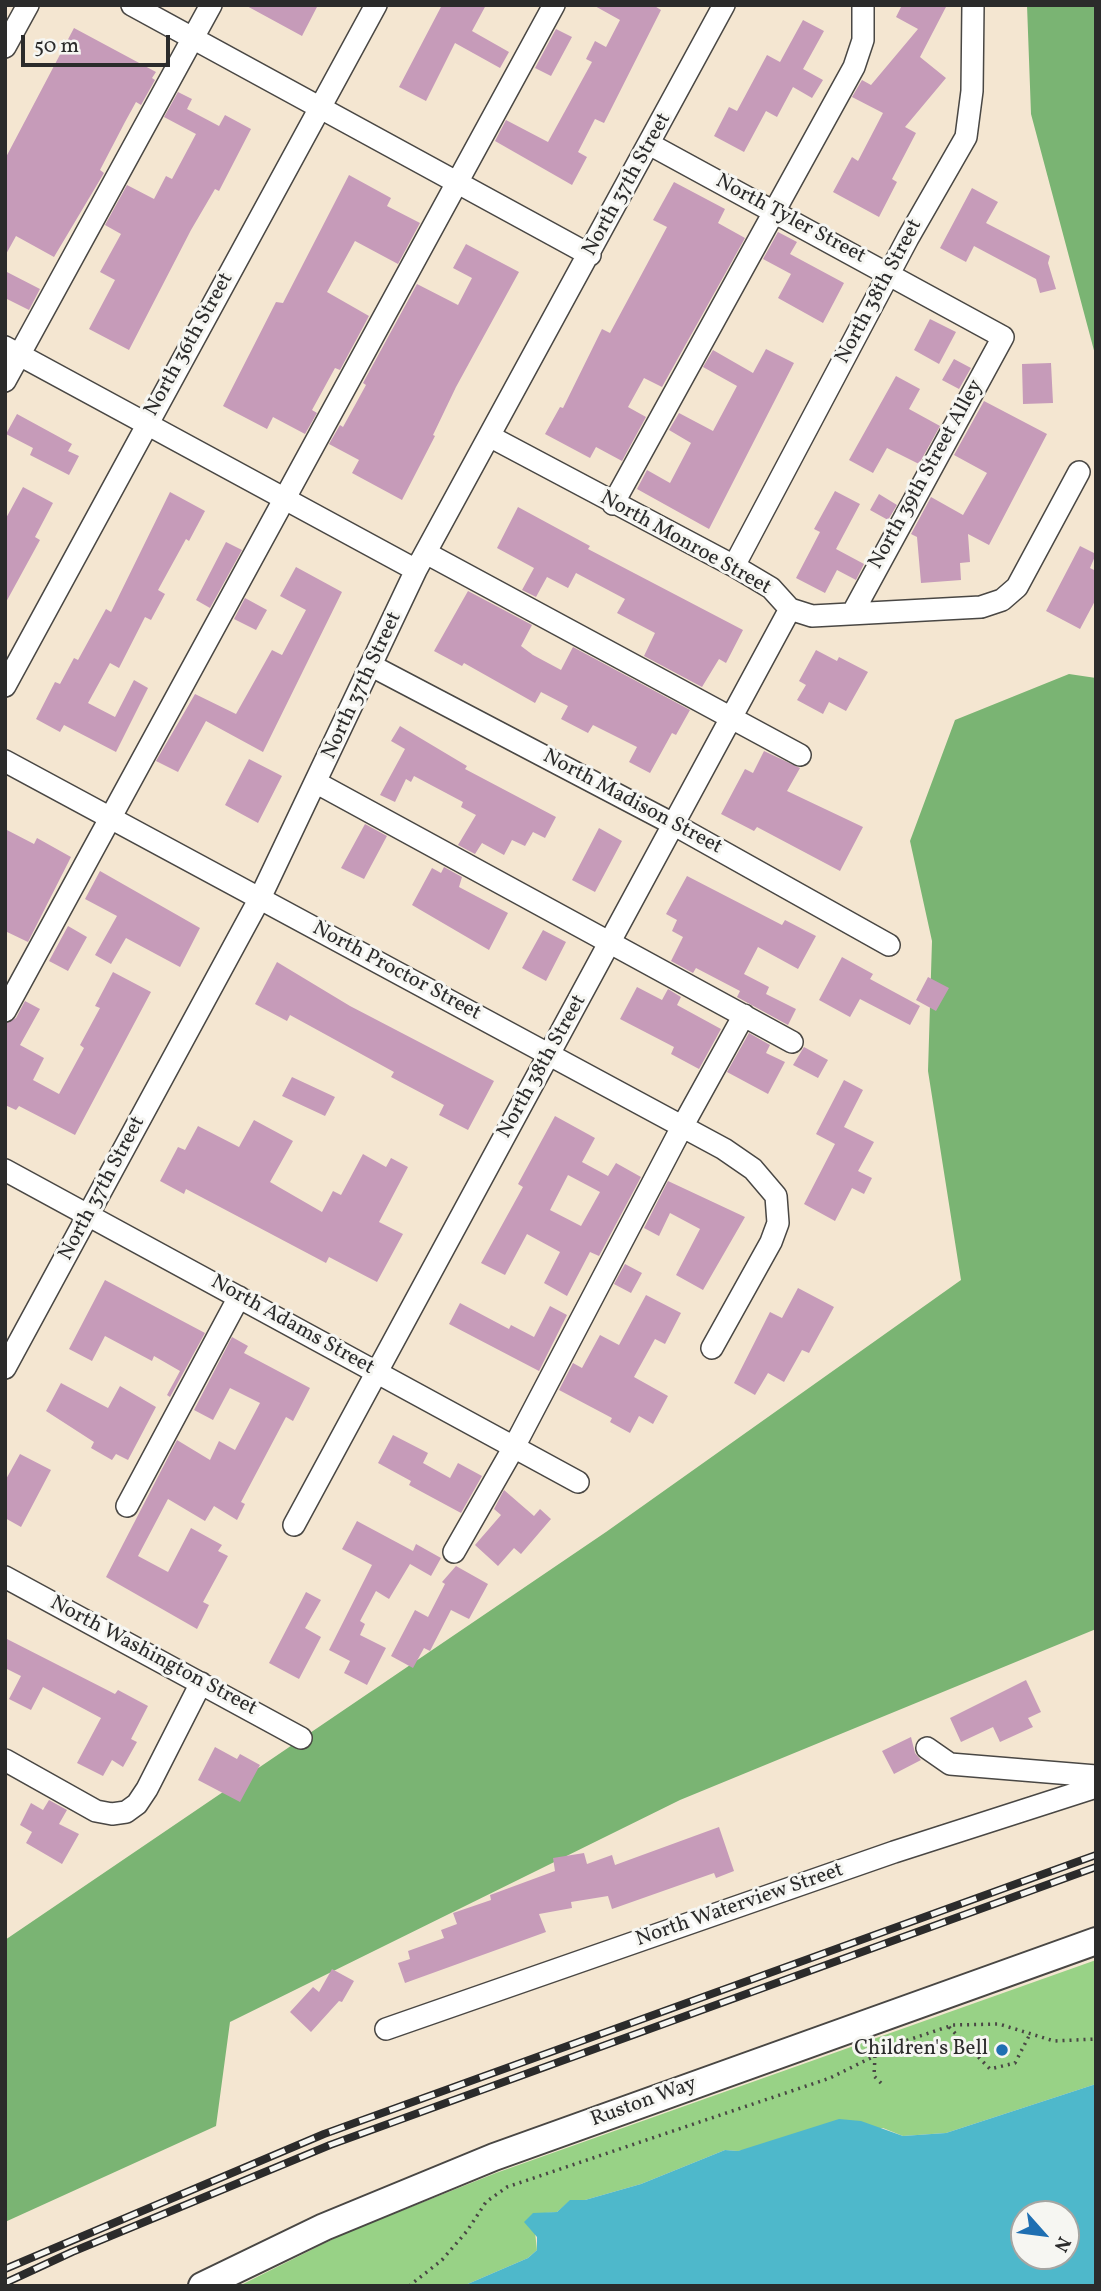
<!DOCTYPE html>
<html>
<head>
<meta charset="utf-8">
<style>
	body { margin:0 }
	#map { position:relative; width:1101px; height:2291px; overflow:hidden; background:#f4e6d1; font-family:Vollkorn,serif }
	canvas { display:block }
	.frame { position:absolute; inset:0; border:7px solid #2b2b2b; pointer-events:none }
	.north { position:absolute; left:1010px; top:2200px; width:70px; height:70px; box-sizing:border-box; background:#f6f6f2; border:2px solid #a5a5a2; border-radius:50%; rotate:118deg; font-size:19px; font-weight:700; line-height:28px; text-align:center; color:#2b2b2b }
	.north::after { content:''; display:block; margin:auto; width:24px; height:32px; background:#1f6fb2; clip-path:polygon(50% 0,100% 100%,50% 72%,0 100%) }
	.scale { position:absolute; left:21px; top:35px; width:149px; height:32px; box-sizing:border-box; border:4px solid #2b2b2b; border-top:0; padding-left:9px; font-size:21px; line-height:24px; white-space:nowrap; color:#2b2b2b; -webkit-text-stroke:5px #f6f6f2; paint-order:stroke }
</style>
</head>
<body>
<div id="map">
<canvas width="1101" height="2291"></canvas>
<div class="frame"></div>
<div class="north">N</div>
<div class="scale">50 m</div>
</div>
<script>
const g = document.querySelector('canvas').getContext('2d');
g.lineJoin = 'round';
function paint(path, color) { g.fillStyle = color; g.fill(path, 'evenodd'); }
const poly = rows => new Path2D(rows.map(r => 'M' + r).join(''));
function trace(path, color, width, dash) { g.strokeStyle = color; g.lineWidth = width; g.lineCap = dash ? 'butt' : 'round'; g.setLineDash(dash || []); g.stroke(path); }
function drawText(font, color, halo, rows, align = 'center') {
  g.font = font + ' Vollkorn,serif'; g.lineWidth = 6; g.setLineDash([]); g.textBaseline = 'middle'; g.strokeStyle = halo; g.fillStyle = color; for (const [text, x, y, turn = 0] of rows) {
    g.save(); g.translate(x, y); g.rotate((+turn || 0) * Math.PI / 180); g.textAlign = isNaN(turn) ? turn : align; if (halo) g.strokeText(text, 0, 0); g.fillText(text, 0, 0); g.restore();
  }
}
paint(poly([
	[1096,1960,1096,2084,946,2133,903,2136,883,2128,738,2151,725,2150,641,2184,585,2200,571,2200,557,2212,533,2214,537,2250,528,2258,463,2286,239,2286,343,2234,496,2173]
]), '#98d286');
paint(poly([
	[1027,5,1096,5,1096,358,1031,114],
	[1069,674,1096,678,1096,1629,680,1800,230,2022,216,2126,5,2222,5,1940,606,1532,961,1280,928,1071,932,941,910,841,955,720]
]), '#7ab473');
paint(poly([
	[1096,2084,1096,2286,463,2286,528,2258,537,2250,537,2237,524,2222,533,2213,557,2212,570,2200,585,2200,641,2184,725,2150,738,2151,839,2119,861,2121,903,2136,946,2133],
	[1024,2214,1066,2214,1066,2256,1024,2256]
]), '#4eb8cb');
paint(poly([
	[245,5,318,5,302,36],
	[442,5,486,5,472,31,509,52,500,68,455,43,426,101,399,87],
	[593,5,653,5,661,10,604,123,595,119,578,152,587,157,572,185,495,141,506,120,548,142,592,62,586,59,595,41,606,47,620,20],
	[902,5,947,5,920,57,946,78,905,127,916,133,892,179,897,182,879,217,833,192,852,157,858,161,883,113,852,97,862,80,871,85,918,29,896,17],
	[803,20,824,31,803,69,823,80,812,98,793,87,777,117,766,111,744,152,714,136,729,107,737,111,767,55,780,62],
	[74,28,156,72,152,78,155,80,141,105,136,102,125,122,100,170,104,173,54,257,16,236,5,256,5,159],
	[556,29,572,37,551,76,535,68],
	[178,92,192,99,187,109,219,126,225,115,251,129,219,191,215,189,191,230,129,350,89,329,115,280,100,272,121,234,105,225,127,185,154,199,166,176,172,179,196,134,164,117],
	[349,175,391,198,387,206,420,223,398,264,355,241,327,292,369,316,340,370,335,368,312,410,317,413,305,434,273,417,267,429,223,406,276,302,283,303],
	[674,182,725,209,718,223,745,238,662,387,644,378,628,407,646,417,622,461,596,447,590,458,545,434,560,407,563,408,602,329,610,333,667,227,653,220],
	[972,188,998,202,986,223,1050,256,1048,263,1056,289,1040,293,1036,279,974,246,966,262,940,248],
	[778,232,797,242,790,254,844,283,823,323,778,298,791,274,763,259],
	[466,244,519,272,456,387,433,435,435,436,402,500,352,473,359,460,329,444,340,425,343,427,366,385,363,383,417,284,458,305,472,278,453,268],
	[5,271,40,289,29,310,5,298],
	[930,319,956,332,939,364,914,350],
	[766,349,794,363,709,529,637,489,647,470,670,483,691,443,669,430,679,413,713,431,737,386,703,367,713,350,753,373],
	[954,359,971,368,959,389,942,380],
	[1051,363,1053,403,1023,404,1022,364],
	[896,376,920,389,909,409,940,426,919,464,887,448,873,473,849,460],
	[984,401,1047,434,989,545,968,534,970,562,960,563,961,580,921,583,917,537,911,534,931,497,963,515,987,473,954,455],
	[17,414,72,444,68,451,79,456,69,475,30,455,33,448,6,434],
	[23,487,53,503,35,537,40,540,5,604,5,520],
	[835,491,860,504,836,549,864,564,856,580,837,570,825,593,796,578,820,532,814,529],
	[170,492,205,511,189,541,186,539,158,590,165,594,151,620,145,617,119,668,110,663,88,703,115,717,134,680,148,688,116,752,64,725,60,732,36,719,55,682,60,684,74,658,78,660,106,609,111,612],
	[879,494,897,505,888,520,870,510],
	[518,507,590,546,588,549,743,630,726,663,719,659,702,687,644,656,655,633,617,613,625,599,576,573,568,588,547,577,536,597,522,590,534,568,497,548],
	[226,542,242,550,210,608,196,600],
	[1080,546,1096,554,1090,568,1096,571,1096,599,1080,629,1046,611],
	[296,567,342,592,263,752,206,721,178,772,156,761,195,694,236,714,272,650,282,655,306,610,280,596],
	[468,591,532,625,521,646,533,655,561,670,573,647,690,710,676,735,672,733,650,773,629,762,637,747,593,725,588,733,561,719,568,706,541,692,535,703,464,663,462,666,434,651],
	[245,598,267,610,256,630,234,619],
	[816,650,837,661,839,657,868,672,846,711,829,702,823,714,797,700,806,685,799,681],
	[400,726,467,766,465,769,556,817,545,838,533,832,525,846,512,840,504,855,482,843,475,854,458,845,476,815,461,807,463,802,414,776,411,782,406,779,395,802,380,795,405,749,391,741],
	[764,751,800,768,787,791,863,827,840,871,757,827,754,831,721,814,745,769,753,773],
	[249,759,282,776,258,823,225,805],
	[365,824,387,836,364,879,341,868],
	[599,828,622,841,595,892,572,880],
	[5,829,34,844,37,838,71,857,28,942,5,931],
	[444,867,462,877,459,887,508,913,489,950,412,905,432,868,441,873],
	[100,871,200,928,180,967,126,938,111,964,95,955,117,916,85,899],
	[687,876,782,925,785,920,816,936,798,969,758,947,744,974,769,987,766,994,796,1009,788,1025,737,997,740,991,696,968,693,973,671,961,683,937,672,931,677,920,666,914],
	[68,926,87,937,68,971,49,961],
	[543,930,566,942,546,981,522,968],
	[842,957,873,974,870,979,920,1006,910,1025,860,999,850,1017,819,1000],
	[277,962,350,1006,494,1081,468,1130,439,1115,444,1105,391,1077,394,1072,290,1015,287,1021,255,1004],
	[113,972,151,992,75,1135,19,1106,16,1110,5,1105,5,1024,16,1018,25,1001,40,1009,20,1045,44,1058,33,1080,59,1094,84,1048,80,1045,100,1008,95,1006],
	[928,977,949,988,936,1011,916,1000],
	[637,987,662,1000,668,989,681,997,677,1005,721,1029,699,1069,671,1054,674,1047,620,1019],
	[749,1033,770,1045,766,1053,785,1062,768,1094,727,1072],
	[804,1047,828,1060,818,1078,793,1065],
	[292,1077,335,1097,325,1116,282,1096],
	[844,1080,863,1090,844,1127,874,1142,858,1171,872,1178,864,1194,852,1188,835,1221,804,1204,835,1144,816,1134],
	[555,1116,595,1138,582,1162,608,1176,616,1163,641,1177,599,1256,590,1252,567,1296,544,1283,560,1252,527,1234,505,1275,481,1263,523,1187,518,1184],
	[568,1175,600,1192,581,1226,550,1210],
	[254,1120,293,1141,270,1182,322,1212,333,1191,341,1195,363,1154,386,1167,391,1158,408,1167,379,1222,403,1234,377,1282,329,1257,326,1263,186,1189,184,1194,160,1181,178,1147,185,1150,198,1126,239,1147],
	[668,1181,745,1217,703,1290,676,1275,700,1229,670,1213,659,1236,644,1228],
	[625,1264,642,1273,631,1293,614,1284],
	[105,1280,205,1333,170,1397,167,1395,180,1371,154,1356,152,1361,105,1336,92,1361,69,1349],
	[798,1288,834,1307,809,1353,802,1350,784,1382,768,1373,755,1395,734,1383,770,1312,782,1318],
	[646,1295,681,1313,665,1344,655,1339,634,1377,668,1396,653,1424,639,1416,630,1433,610,1422,612,1418,559,1390,573,1363,582,1368,600,1335,619,1345],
	[460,1303,509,1329,511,1325,534,1337,550,1306,567,1315,539,1371,449,1324],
	[232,1337,248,1346,244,1353,310,1388,293,1421,286,1417,241,1502,245,1504,237,1520,214,1506,205,1521,168,1499,138,1556,168,1572,191,1528,222,1545,218,1551,228,1556,203,1602,209,1605,197,1629,106,1577,177,1440,210,1460,219,1441,235,1450,260,1403,230,1388,213,1420,194,1410],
	[61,1383,108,1408,120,1386,156,1407,128,1460,116,1454,112,1460,91,1448,94,1442,46,1411],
	[393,1435,428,1453,423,1463,450,1478,458,1463,482,1476,461,1513,409,1485,411,1481,378,1463],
	[20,1454,51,1470,21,1527,5,1518,5,1481],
	[504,1490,534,1516,540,1509,551,1519,521,1554,514,1548,498,1566,475,1545,501,1515,494,1509],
	[357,1521,413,1551,416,1544,441,1558,431,1576,410,1564,389,1599,376,1591,360,1621,365,1624,360,1635,386,1648,367,1685,344,1673,350,1661,329,1650,372,1565,342,1549],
	[456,1566,488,1584,469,1619,451,1610,430,1651,424,1648,413,1668,391,1656,415,1610,428,1617,445,1584,442,1582],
	[306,1592,321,1600,305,1628,321,1637,299,1679,269,1663],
	[5,1638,115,1694,118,1690,148,1706,131,1739,137,1742,123,1767,112,1760,103,1776,77,1763,101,1718,43,1687,31,1710,9,1699,21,1676,5,1668],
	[1026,1680,1041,1712,1028,1718,1033,1727,1000,1742,993,1727,961,1742,950,1718],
	[911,1737,915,1753,921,1760,894,1774,882,1751],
	[215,1747,237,1759,240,1754,260,1765,240,1802,198,1780],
	[49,1800,67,1810,59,1824,79,1834,62,1864,26,1843,32,1832,20,1825,31,1803,43,1810],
	[719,1827,734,1871,716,1878,714,1873,612,1909,608,1896,571,1902,572,1908,539,1914,546,1932,405,1983,398,1963,410,1959,408,1951,444,1938,441,1930,457,1924,453,1913,491,1900,490,1895,555,1871,553,1858,584,1853,587,1864,612,1855,615,1865],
	[332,1969,354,1981,342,2002,339,2001,311,2032,290,2012,313,1987,319,1992]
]), '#c69bb9');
const minor = poly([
	[132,5,590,255],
	[5,47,28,5],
	[651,145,1003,337,852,614],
	[5,347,416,570],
	[5,381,211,5],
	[491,437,734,566,771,588,790,609,812,616,981,607,1002,600,1017,587,1079,472],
	[613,504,854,67,863,40,863,5],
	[426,553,800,755],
	[734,566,908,238,966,137,972,91,973,5],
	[372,666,673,824,889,945],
	[5,686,376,5],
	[5,761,724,1149,753,1169,776,1196,778,1223,771,1242,712,1348],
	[317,783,792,1042],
	[5,1011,554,5],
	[5,1170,578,1482],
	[5,1368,260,898,416,570,724,5],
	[127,1506,239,1297],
	[294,1525,790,609],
	[454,1552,514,1447,682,1127,744,1015],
	[5,1577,301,1738],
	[927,1748,950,1764,1096,1776],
	[5,1760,96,1811,112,1814,126,1812,137,1804,147,1789,201,1683],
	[386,2029,894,1852,1096,1787]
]);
const major = poly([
	[202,2286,324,2227,494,2157,1096,1941]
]);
trace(minor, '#494744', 24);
trace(major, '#494744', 30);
trace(poly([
	[949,2027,990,2069,1015,2063,1030,2034],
	[875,2056,874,2076,884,2086],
	[409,2286,442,2260,467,2231,486,2202,507,2187,830,2078,905,2041,953,2025,999,2024,1054,2041,1096,2039]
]), '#494744', 3.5, [2, 5]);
trace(minor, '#fff', 21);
trace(major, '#fff', 26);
const rail = poly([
	[5,2269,324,2134,1096,1855],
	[5,2283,72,2252,330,2145,1096,1867]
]);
trace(rail, '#2b2b2b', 8);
trace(rail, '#f6f6f2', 5, [16]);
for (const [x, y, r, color] of [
	[1002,2050,7,"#1f6fb2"]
]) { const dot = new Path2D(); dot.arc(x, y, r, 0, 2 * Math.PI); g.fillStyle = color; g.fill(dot); trace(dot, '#f6f6f2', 2.5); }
drawText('21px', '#2b2b2b', '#f6f6f2', [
	["North 37th Street",628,185,-61],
	["North Tyler Street",790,220,28],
	["North 38th Street",880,292,-62],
	["North 36th Street",190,345,-61],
	["North 39th Street Alley",927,475,-61],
	["North Monroe Street",685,544,29],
	["North 37th Street",363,686,-65],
	["North Madison Street",632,803,28],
	["North Proctor Street",396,972,28],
	["North 38th Street",543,1067,-61],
	["North 37th Street",103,1189,-62],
	["North Adams Street",292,1326,29],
	["North Washington Street",153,1657,28],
	["North Waterview Street",740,1906,-19],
	["Ruston Way",644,2103,-20]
]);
drawText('21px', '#2b2b2b', '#f6f6f2', [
	["Children's Bell",988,2050]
], 'right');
</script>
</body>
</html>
